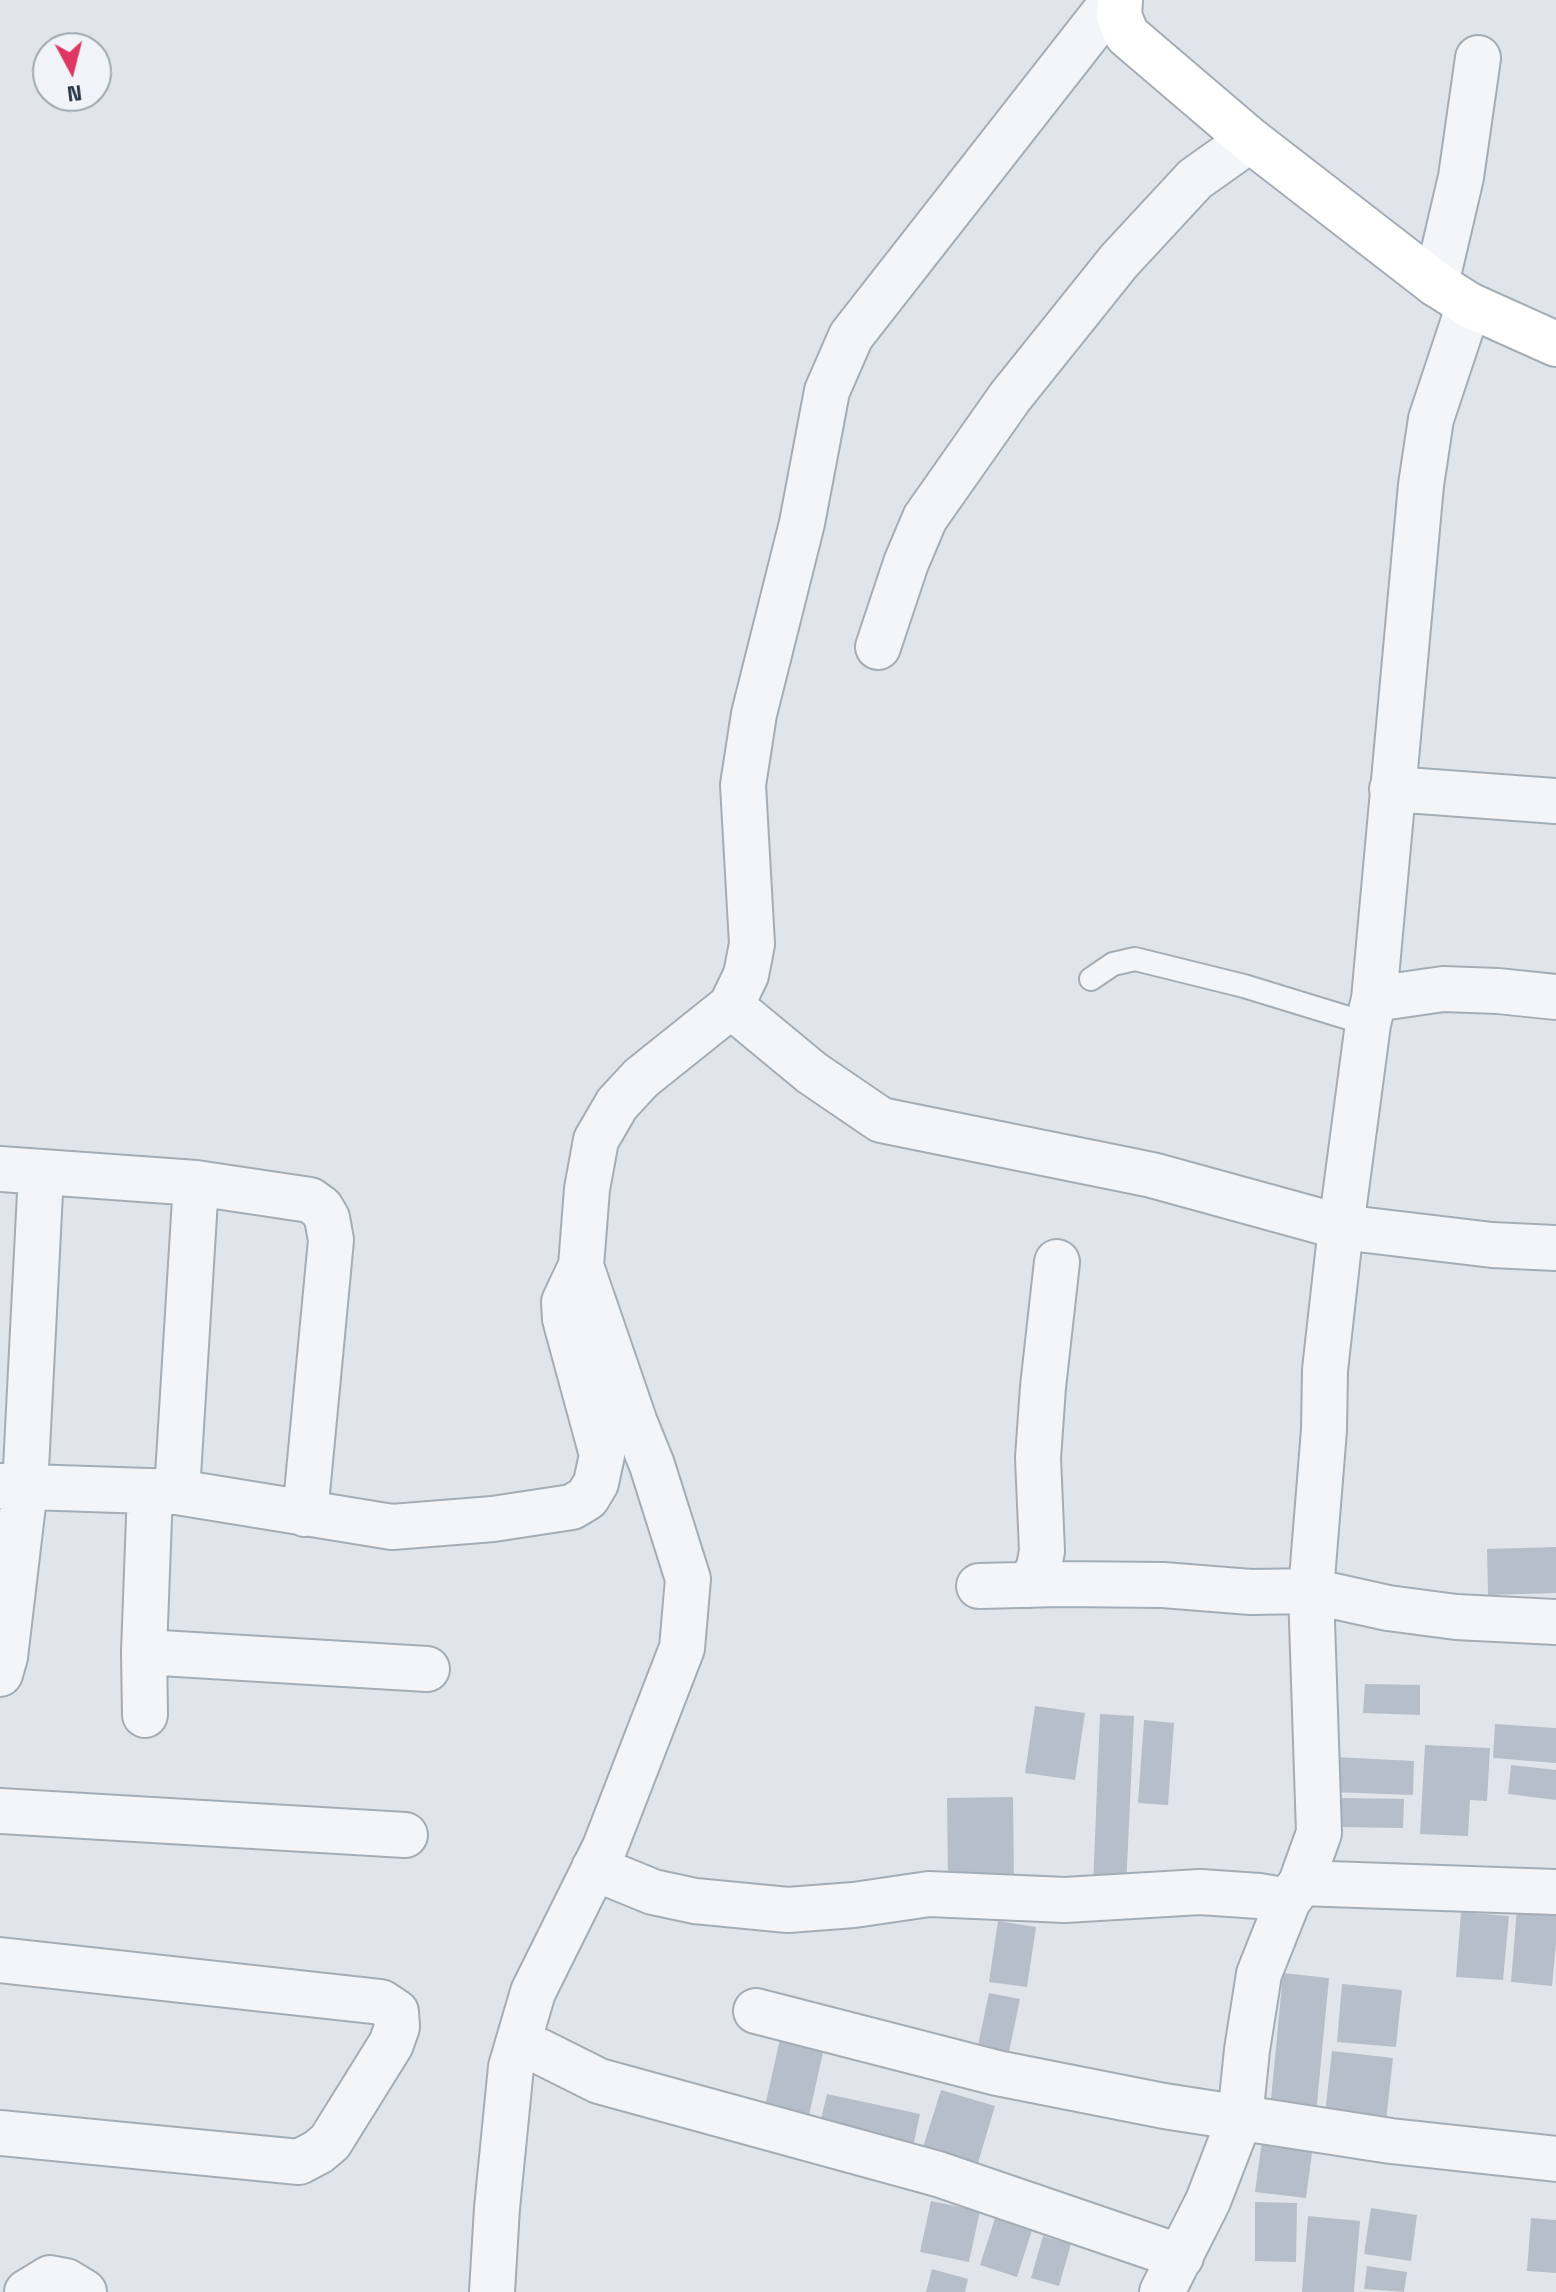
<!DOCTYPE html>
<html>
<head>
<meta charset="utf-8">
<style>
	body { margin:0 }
	#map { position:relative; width:1556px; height:2292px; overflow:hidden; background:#e0e5eb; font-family:"Space Grotesk",sans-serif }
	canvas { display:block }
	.north { position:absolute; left:32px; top:32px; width:80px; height:80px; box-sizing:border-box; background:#f0f4f8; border:2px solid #9fa8b0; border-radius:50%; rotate:173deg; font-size:22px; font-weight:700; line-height:32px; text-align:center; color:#263544 }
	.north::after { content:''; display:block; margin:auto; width:28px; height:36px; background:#de3763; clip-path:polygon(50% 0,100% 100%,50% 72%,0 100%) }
</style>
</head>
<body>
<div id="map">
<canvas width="1556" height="2292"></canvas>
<div class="north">N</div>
</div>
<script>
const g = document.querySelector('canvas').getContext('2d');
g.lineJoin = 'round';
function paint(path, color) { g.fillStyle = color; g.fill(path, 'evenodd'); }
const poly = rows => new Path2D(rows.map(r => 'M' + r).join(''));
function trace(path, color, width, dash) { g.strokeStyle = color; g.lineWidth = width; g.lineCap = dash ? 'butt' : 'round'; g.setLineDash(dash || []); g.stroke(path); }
paint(poly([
	[1556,1547,1556,1593,1488,1595,1487,1549],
	[1365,1684,1420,1685,1420,1715,1363,1713],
	[1035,1706,1085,1713,1075,1780,1025,1773],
	[1100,1714,1134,1716,1126,1888,1093,1886],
	[1144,1720,1174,1723,1168,1805,1138,1803],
	[1495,1724,1556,1728,1556,1763,1493,1758],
	[1425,1745,1490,1748,1487,1801,1470,1800,1468,1836,1420,1834],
	[1334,1757,1414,1761,1413,1795,1331,1792],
	[1511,1765,1556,1770,1556,1800,1508,1794],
	[1013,1797,1014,1882,948,1882,947,1798],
	[1342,1798,1404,1799,1403,1828,1341,1827],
	[1518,1895,1556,1899,1556,1943,1552,1986,1511,1982],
	[1461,1912,1509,1916,1503,1980,1456,1977],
	[998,1921,1036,1927,1027,1987,989,1982],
	[1283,1973,1329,1978,1316,2114,1270,2110],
	[1342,1984,1402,1990,1396,2047,1337,2042],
	[989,1993,1020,1999,1009,2052,978,2045],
	[782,2030,826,2039,808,2120,764,2111],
	[1332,2051,1393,2058,1386,2121,1325,2114],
	[941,2090,995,2106,978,2163,923,2147],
	[827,2094,920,2114,913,2147,819,2127],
	[1263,2133,1314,2138,1306,2198,1255,2192],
	[931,2201,980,2211,969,2262,920,2252],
	[1255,2202,1297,2203,1296,2262,1255,2261],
	[1371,2208,1417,2215,1411,2261,1364,2254],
	[997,2212,1034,2224,1017,2277,980,2265],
	[1308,2216,1360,2221,1354,2292,1302,2292],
	[1531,2218,1556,2220,1556,2273,1527,2271],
	[1043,2236,1071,2244,1059,2286,1031,2278],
	[1367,2266,1407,2272,1404,2292,1364,2289],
	[932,2269,968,2279,965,2292,926,2292]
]), '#b6bfc9');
const lane = poly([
	[1091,979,1113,964,1135,959,1244,986,1368,1024]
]);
const street = poly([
	[1436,284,1461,177,1478,58],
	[878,647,906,563,925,518,1010,397,1119,261,1195,179,1250,140],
	[1392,789,1556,801],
	[1374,999,1443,989,1498,991,1556,997],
	[731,1006,812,1073,881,1120,1152,1175,1341,1227,1492,1245,1556,1248],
	[0,1169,196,1183,310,1200,321,1208,327,1218,331,1240,305,1514],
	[0,1486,177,1492,392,1527,493,1519,572,1507,587,1498,596,1483,602,1455,565,1319,564,1302,581,1266],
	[177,1492,196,1183],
	[1030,1585,1039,1567,1042,1551,1038,1458,1043,1387,1057,1262],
	[979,1586,1061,1584,1163,1585,1251,1592,1311,1591,1388,1608,1456,1617,1556,1622],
	[144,1652,427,1669],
	[0,1674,5,1657,25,1488,41,1173],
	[145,1715,144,1652,150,1491],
	[0,1811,405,1835],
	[594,1868,653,1892,695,1901,788,1910,854,1905,929,1894,1065,1900,1200,1892,1259,1896,1288,1901],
	[1301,1883,1556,1892],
	[0,1960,381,2002,396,2012,397,2027,391,2044,330,2142,318,2152,299,2162,0,2133],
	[756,2011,997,2073,1164,2106,1391,2141,1556,2159],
	[518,2046,539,2051,599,2081,938,2174,1181,2257],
	[27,2292,50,2278,66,2281,84,2292],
	[492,2292,497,2208,511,2067,533,1992,605,1847,682,1648,688,1579,652,1465,635,1423,581,1266,587,1189,596,1140,617,1104,641,1078,731,1006,746,975,752,944,743,785,754,714,802,523,827,391,851,336,1114,0],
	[1162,2292,1208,2201,1240,2118,1247,2050,1259,1974,1288,1901,1301,1883,1319,1833,1311,1591,1324,1430,1325,1370,1341,1227,1368,1024,1374,999,1421,485,1431,419,1469,305]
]);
const secondary = poly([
	[1120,0,1119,16,1127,35,1250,140,1436,284,1469,305,1556,344]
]);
trace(lane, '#a4adb6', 26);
trace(street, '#a4adb6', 48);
trace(secondary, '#a4adb6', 48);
trace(lane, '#f3f5f8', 22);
trace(street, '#f3f5f8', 44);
trace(secondary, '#fff', 44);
</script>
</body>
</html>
